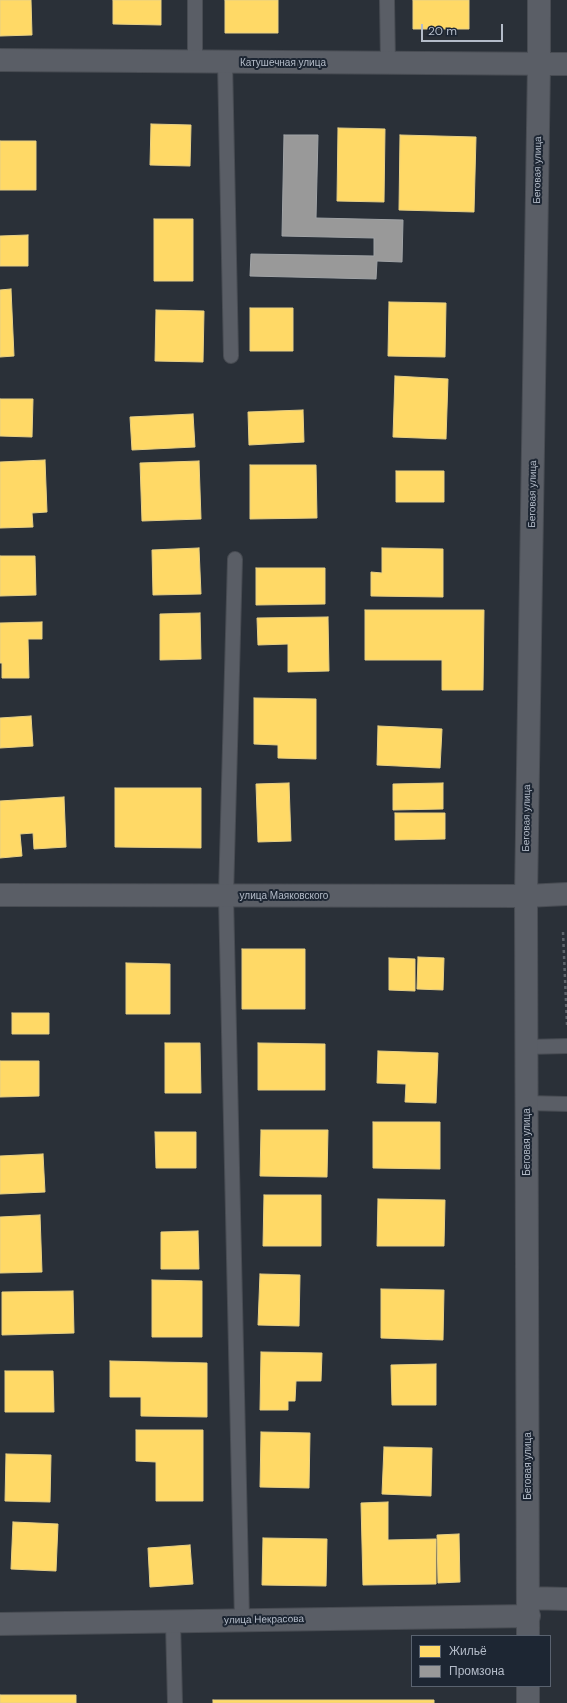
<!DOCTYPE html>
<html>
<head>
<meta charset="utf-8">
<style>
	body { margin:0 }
	#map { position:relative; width:567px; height:1703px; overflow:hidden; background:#2a3038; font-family:"DM Sans",sans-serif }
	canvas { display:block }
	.legend { position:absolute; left:411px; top:1635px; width:140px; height:52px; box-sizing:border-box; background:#1d2633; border:1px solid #59626f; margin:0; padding:5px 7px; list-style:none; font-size:12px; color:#b4bcc9 }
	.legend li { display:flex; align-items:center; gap:8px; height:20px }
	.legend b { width:20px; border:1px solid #59626f }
	.scale { position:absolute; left:421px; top:24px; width:82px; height:18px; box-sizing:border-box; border:2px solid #b4bcc9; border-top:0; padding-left:5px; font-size:12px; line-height:14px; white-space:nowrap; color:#b4bcc9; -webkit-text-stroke:3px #1d2633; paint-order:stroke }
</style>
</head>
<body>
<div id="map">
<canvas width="567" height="1703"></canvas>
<ul class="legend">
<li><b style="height:11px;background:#ffd966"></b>Жильё</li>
<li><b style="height:11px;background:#999"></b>Промзона</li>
</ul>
<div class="scale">20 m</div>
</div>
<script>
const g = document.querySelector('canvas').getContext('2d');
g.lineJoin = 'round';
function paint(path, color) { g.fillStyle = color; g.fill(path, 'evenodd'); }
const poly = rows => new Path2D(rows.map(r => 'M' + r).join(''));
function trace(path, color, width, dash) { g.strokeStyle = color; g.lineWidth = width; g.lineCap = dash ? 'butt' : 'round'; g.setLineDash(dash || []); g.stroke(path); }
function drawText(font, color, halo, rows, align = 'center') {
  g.font = font + ' "DM Sans",sans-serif'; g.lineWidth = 4; g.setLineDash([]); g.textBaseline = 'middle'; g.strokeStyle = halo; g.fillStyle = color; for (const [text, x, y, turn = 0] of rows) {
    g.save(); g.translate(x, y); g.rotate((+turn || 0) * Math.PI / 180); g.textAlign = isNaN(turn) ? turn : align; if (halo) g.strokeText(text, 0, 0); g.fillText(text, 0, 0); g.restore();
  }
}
const homes = poly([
	[0,0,31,0,32,35,0,36,0,0],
	[113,0,161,0,161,25,113,24,113,0],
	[225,0,278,0,278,33,225,33,225,0],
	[413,0,469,0,469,29,413,29,413,0],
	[151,124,191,125,190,166,150,165,151,124],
	[338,128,385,129,384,202,337,201,338,128],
	[400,135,476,137,474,212,399,210,400,135],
	[0,141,36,141,36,190,0,190,0,141],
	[154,219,193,219,193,281,154,281,154,219],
	[28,235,28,266,0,266,0,236,28,235],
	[11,289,14,356,0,357,0,290,11,289],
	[389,302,446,303,445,357,388,356,389,302],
	[250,308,293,308,293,351,250,351,250,308],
	[156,310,204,311,203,362,155,361,156,310],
	[395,376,448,379,446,439,393,437,395,376],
	[0,399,33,399,32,437,0,436,0,399],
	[303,410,304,442,249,445,248,412,303,410],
	[193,414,195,447,132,450,130,417,193,414],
	[45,460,47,512,32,513,33,527,0,528,0,462,45,460],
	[199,461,201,519,142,521,140,463,199,461],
	[250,465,316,465,317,518,250,519,250,465],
	[396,471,444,471,444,502,396,502,396,471],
	[199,548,201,594,153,595,152,550,199,548],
	[382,548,443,549,443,597,371,596,371,572,382,573,382,548],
	[0,556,35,556,36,595,0,596,0,556],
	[256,568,325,568,325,604,256,605,256,568],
	[365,610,484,610,483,690,442,690,442,660,365,660,365,610],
	[200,613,201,659,160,660,160,614,200,613],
	[328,617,329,671,288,672,288,644,258,645,257,618,328,617],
	[42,622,42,639,28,639,29,678,2,678,2,663,0,663,0,623,42,622],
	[254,698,316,699,316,759,278,758,278,745,254,744,254,698],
	[31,716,33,746,0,748,0,718,31,716],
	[378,726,442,729,440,768,377,765,378,726],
	[289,783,291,841,258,842,256,784,289,783],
	[443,783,443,809,393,810,393,784,443,783],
	[115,788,201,788,201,848,115,847,115,788],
	[64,797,66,847,34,849,33,833,20,834,22,856,0,858,0,801,64,797],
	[395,813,445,813,445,839,395,840,395,813],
	[242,949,305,949,305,1009,242,1009,242,949],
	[418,957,444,958,443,990,417,989,418,957],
	[389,958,415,959,415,991,389,990,389,958],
	[126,963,170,964,170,1014,126,1014,126,963],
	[12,1013,49,1013,49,1034,12,1034,12,1013],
	[165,1043,200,1043,201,1093,165,1093,165,1043],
	[258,1043,325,1044,325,1090,258,1090,258,1043],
	[378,1051,438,1053,436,1103,405,1102,406,1084,377,1083,378,1051],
	[0,1061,39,1061,39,1096,0,1097,0,1061],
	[373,1122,440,1122,440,1169,373,1168,373,1122],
	[261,1130,328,1130,327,1177,260,1176,261,1130],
	[155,1132,196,1132,196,1168,156,1168,155,1132],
	[43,1154,45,1192,0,1194,0,1156,43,1154],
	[264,1195,321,1195,321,1246,263,1246,264,1195],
	[378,1199,445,1200,444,1246,377,1246,378,1199],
	[40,1215,42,1272,0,1273,0,1217,40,1215],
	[198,1231,199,1269,161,1269,161,1232,198,1231],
	[260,1274,300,1275,299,1326,258,1325,260,1274],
	[152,1280,202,1281,202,1337,152,1337,152,1280],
	[381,1289,444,1290,443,1340,381,1338,381,1289],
	[73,1291,74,1333,2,1335,2,1292,73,1291],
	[261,1352,322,1353,321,1381,296,1381,295,1401,288,1401,288,1410,260,1410,261,1352],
	[110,1361,207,1363,207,1417,141,1416,141,1397,110,1397,110,1361],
	[436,1364,436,1405,392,1405,391,1365,436,1364],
	[5,1371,53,1371,54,1412,5,1412,5,1371],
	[136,1430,203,1430,203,1501,156,1501,156,1462,136,1461,136,1430],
	[261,1432,310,1433,309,1488,260,1487,261,1432],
	[384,1447,432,1448,431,1496,382,1494,384,1447],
	[6,1454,51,1455,50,1502,5,1501,6,1454],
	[388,1502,388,1540,436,1539,436,1584,363,1585,361,1503,388,1502],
	[13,1522,58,1524,56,1571,11,1569,13,1522],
	[459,1534,460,1582,438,1583,437,1535,459,1534],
	[263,1538,327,1539,326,1586,262,1585,263,1538],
	[190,1545,193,1584,150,1587,148,1548,190,1545],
	[0,1695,76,1695,76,1703,0,1703,0,1695],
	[213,1700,434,1700,434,1703,213,1703,213,1700]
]);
paint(homes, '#ffd966');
trace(homes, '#e8d084', 1);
const industry = poly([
	[284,135,318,135,316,218,403,220,402,262,377,261,376,279,250,276,251,254,374,256,374,238,282,236,284,135]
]);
paint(industry, '#999');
trace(industry, '#a1a4a7', 1);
const lane = poly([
	[195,0,195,62],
	[387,0,388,63],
	[225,62,231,356],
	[235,559,226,896,242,1620],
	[526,1047,567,1046],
	[527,1103,567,1104],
	[173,1622,175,1703]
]);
const street = poly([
	[0,60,567,64],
	[0,895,526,896,567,894],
	[528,1598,567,1599],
	[0,1624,529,1616],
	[528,1636,526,896,539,64,539,0],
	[528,1703,528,1686]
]);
trace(lane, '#484c53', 16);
trace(street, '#484c53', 24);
trace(poly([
	[563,932,567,1025]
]), '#5d636a', 2.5, [3, 3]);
trace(lane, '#5a5e66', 14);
trace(street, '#5a5e66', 22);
drawText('10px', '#b4bcc9', '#1d2633', [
	["Катушечная улица",283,63],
	["Беговая улица",538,170,-89],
	["Беговая улица",533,494,-89],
	["Беговая улица",527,818,-89],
	["улица Маяковского",284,896],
	["Беговая улица",527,1142,-90],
	["Беговая улица",528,1466,-90],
	["улица Некрасова",264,1620,-1]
]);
</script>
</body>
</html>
